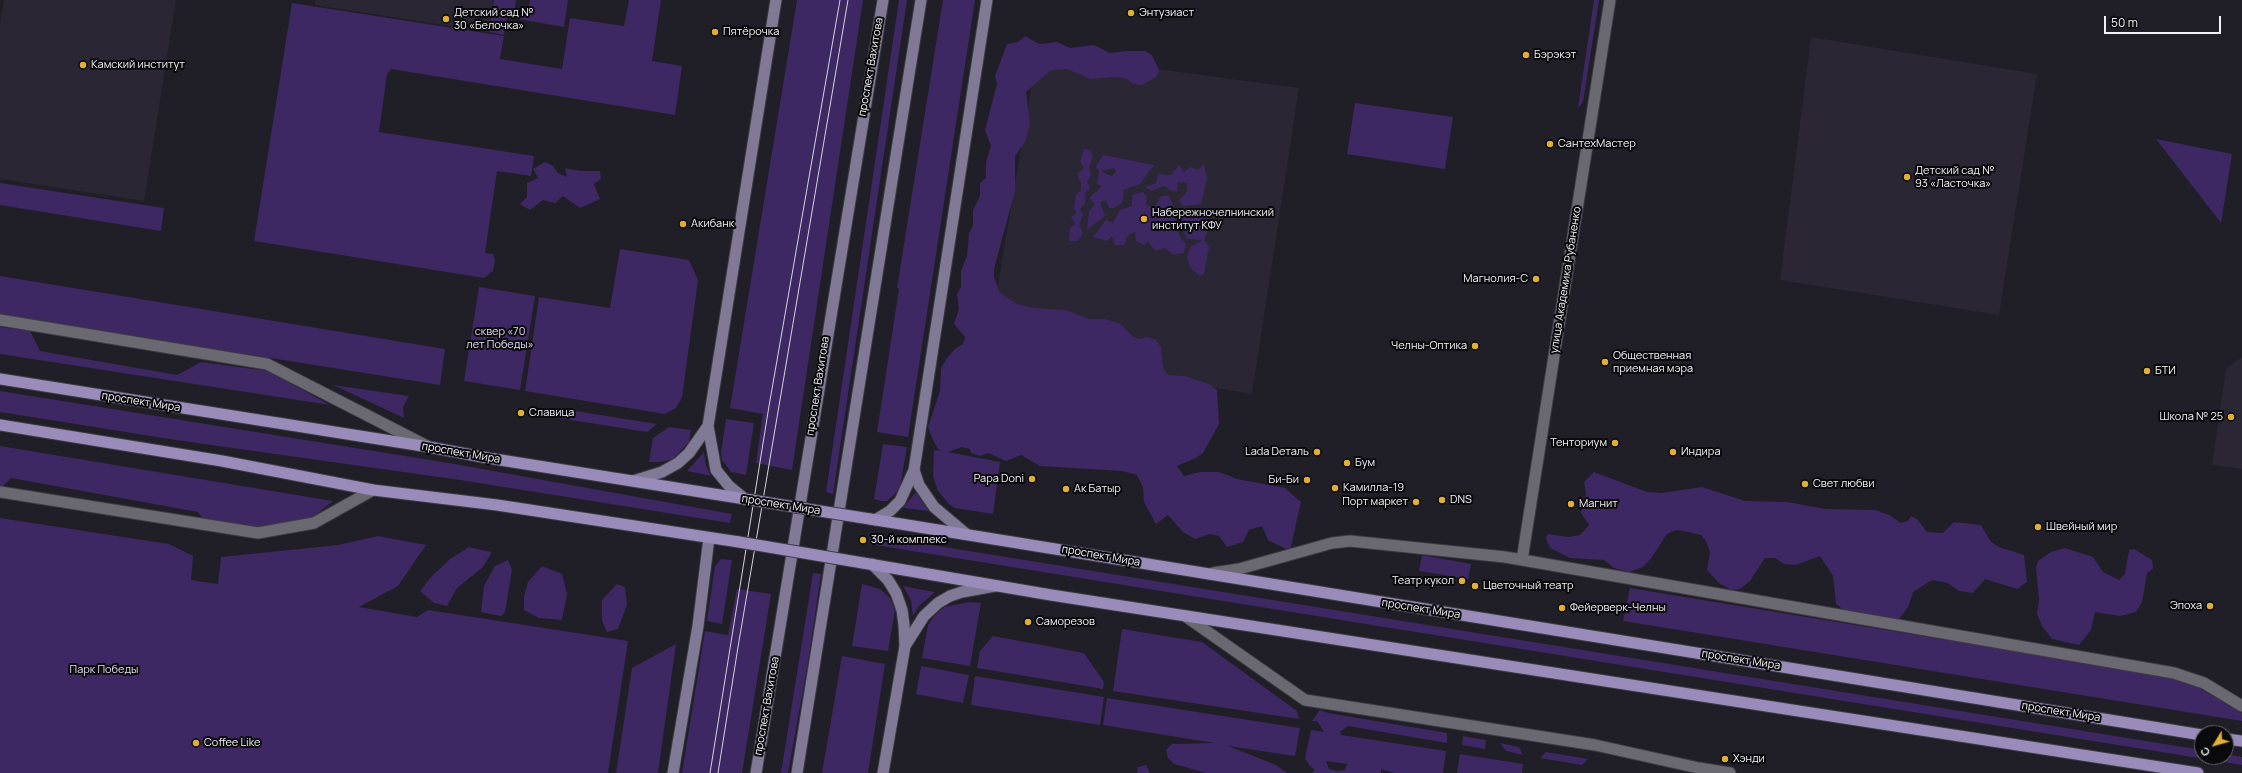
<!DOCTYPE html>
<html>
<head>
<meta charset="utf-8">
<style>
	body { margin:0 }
	#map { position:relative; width:2242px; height:773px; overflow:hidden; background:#201e26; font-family:Manrope,sans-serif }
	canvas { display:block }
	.north { position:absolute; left:2194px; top:725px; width:40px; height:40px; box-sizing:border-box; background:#0a090c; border:1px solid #67666a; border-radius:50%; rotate:233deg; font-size:11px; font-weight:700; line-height:16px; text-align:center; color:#f2f1f6 }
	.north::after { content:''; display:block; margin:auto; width:14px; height:18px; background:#dfb034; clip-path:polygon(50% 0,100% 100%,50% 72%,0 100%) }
	.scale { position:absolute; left:2104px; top:16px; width:117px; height:18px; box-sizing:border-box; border:2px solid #f2f1f6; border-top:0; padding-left:5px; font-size:12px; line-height:14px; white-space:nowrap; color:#f2f1f6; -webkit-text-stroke:3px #0a090c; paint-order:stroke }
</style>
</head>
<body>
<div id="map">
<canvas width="2242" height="773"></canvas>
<div class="north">С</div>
<div class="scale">50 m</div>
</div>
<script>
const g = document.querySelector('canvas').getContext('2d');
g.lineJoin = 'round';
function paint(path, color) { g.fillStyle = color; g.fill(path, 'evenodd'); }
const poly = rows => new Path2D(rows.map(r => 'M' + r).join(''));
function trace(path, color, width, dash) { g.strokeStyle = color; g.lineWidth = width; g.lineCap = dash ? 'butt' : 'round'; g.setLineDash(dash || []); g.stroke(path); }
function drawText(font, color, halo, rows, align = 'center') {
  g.font = font + ' Manrope,sans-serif'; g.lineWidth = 4; g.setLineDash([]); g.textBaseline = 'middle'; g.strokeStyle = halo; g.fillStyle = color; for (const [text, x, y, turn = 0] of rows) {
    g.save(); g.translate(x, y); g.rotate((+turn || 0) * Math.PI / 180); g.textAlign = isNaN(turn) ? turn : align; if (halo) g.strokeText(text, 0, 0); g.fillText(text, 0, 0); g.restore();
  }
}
paint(poly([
	[4,0,176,0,144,201,0,179,0,24],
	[315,0,494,0,489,32,315,5],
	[1811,37,2037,74,1999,315,1780,280],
	[1037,53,1299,88,1252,394,987,350],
	[2242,357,2242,469,2212,465,2226,369]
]), '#2a2634');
paint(poly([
	[494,0,516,0,514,15,527,17,530,0,568,0,564,27,507,17,504,35,489,32],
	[629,0,661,0,652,61,682,66,675,115,391,69,387,74,379,132,534,156,531,176,497,171,485,253,493,254,495,260,493,271,484,278,254,241,292,3,504,36,500,59,562,69,570,18,624,26],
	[797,0,863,0,792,470,756,463,763,414,730,408],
	[899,0,907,0,833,494,826,492],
	[943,0,975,0,908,437,877,432,899,289,897,288],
	[1594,0,1599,0,1583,102,1578,108],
	[1025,36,1039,44,1057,42,1070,48,1094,45,1110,53,1127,51,1145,51,1152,55,1159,70,1156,77,1142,85,1133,84,1127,79,1118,77,1090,79,1067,69,1051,70,1026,92,1030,125,1025,142,1015,156,1015,191,994,269,994,277,1000,293,1017,304,1033,308,1066,310,1089,319,1105,319,1121,324,1132,336,1140,339,1148,337,1156,340,1161,347,1163,368,1168,375,1185,376,1209,384,1217,390,1219,424,1203,453,1196,458,1177,466,1184,476,1200,472,1219,472,1237,479,1285,488,1301,502,1290,551,1268,540,1262,526,1249,530,1243,542,1227,547,1219,536,1210,534,1195,539,1183,532,1168,515,1156,524,1144,502,1143,487,1137,475,1122,471,1040,466,1021,455,1006,461,988,453,980,456,971,453,970,449,962,447,948,452,1000,462,993,514,955,508,949,504,938,491,933,476,934,450,943,451,938,449,933,440,928,427,940,391,941,368,947,358,955,349,963,344,965,337,954,324,959,309,957,294,961,287,961,271,967,256,969,233,973,226,973,210,980,196,980,183,986,178,986,162,991,146,985,130,997,84,995,76,1007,44,1018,42],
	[1355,103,1453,117,1445,169,1347,154],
	[2156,139,2232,154,2221,223],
	[1084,148,1091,151,1093,157,1089,167,1091,175,1087,182,1090,187,1085,193,1085,203,1080,209,1083,215,1079,225,1083,233,1078,241,1069,241,1070,228,1075,224,1071,217,1077,213,1074,209,1076,194,1081,191,1081,183,1077,174,1084,168,1080,162],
	[1103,155,1154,165,1140,184,1123,190,1124,195,1122,203,1114,208,1109,208,1106,200,1100,202,1105,216,1087,230,1089,211,1095,204,1089,198,1102,186,1097,184,1099,171,1096,166],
	[1114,168,1116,172,1111,176,1101,171],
	[545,162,553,166,558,173,567,177,565,168,581,171,600,171,601,179,594,184,600,199,580,208,563,196,555,203,543,200,530,210,520,204,527,197,527,183,538,178,533,169],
	[1204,164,1207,179,1201,204,1182,206,1179,200,1187,192,1187,183,1177,182,1178,191,1172,191,1164,186,1151,191,1145,187,1156,183,1158,174,1171,175,1179,165,1184,172,1190,167,1198,170],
	[0,183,164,208,161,231,0,205],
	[1142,192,1147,196,1146,205,1154,208,1161,196,1169,196,1173,205,1172,216,1178,224,1179,236,1186,244,1184,253,1174,255,1165,248,1155,251,1148,241,1144,245,1136,241,1135,232,1128,235,1124,245,1115,245,1112,236,1107,241,1093,237,1106,220,1113,223,1120,210,1132,206,1132,195],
	[1197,211,1206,216,1211,224,1204,240,1209,247,1204,274,1200,276,1192,270,1187,259,1190,247,1203,240,1187,239,1183,231,1181,215],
	[620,249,689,260,698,280,682,398,676,408,665,414,525,391,539,297,610,308],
	[0,276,445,349,440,385,0,315],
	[479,287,535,296,520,390,464,381],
	[0,327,30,331,40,351,177,375,201,362,268,371,330,405,0,354],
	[333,385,409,396,403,407,404,418],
	[0,391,449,463,732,514,730,523,460,480,176,440,0,412],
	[563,409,657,424,647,432,552,417],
	[726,419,754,423,746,475,731,472,722,460,721,452],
	[669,427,691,430,689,442,673,459,660,462,649,462,653,438],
	[883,444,907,447,900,487,894,495,887,501,881,501,874,499],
	[0,446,333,501,309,520,258,533,207,525,198,512,11,478,0,489],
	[704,452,706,466,711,476,687,471],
	[1594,472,1647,492,1662,493,1702,487,1745,501,1787,502,1826,509,1875,510,1889,515,1901,523,1908,521,1911,516,1918,520,1927,532,1943,533,1954,522,1981,525,1991,542,1999,547,2024,555,2027,582,2017,589,1985,579,1973,593,1959,591,1948,583,1932,580,1913,592,1908,607,1899,619,1874,620,1846,612,1836,604,1833,576,1820,556,1796,565,1784,564,1775,558,1765,558,1750,581,1740,589,1731,590,1719,583,1707,570,1710,552,1706,541,1701,535,1689,532,1676,530,1667,534,1652,557,1643,567,1629,572,1614,568,1604,560,1570,558,1550,548,1546,538,1548,534,1568,537,1580,535,1589,525,1581,513,1586,493,1584,482],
	[916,492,921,500,929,511,903,508],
	[0,518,169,544,193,556,191,580,218,584,221,557,338,545,378,536,426,545,398,586,359,607,417,617,428,610,628,641,608,773,0,773],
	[870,535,2202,750,2202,757,2226,757,2226,754,2242,757,2242,765,869,544],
	[469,547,492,552,483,567,457,588,447,606,434,603,420,591,432,576,450,559],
	[2065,548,2093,557,2103,572,2119,580,2125,574,2129,550,2134,549,2152,560,2153,569,2147,573,2142,602,2136,612,2120,616,2095,612,2091,630,2079,645,2052,639,2042,626,2037,614,2039,600,2036,568,2038,561,2051,552],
	[1422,555,1471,564,1468,579,1419,571],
	[721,559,732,560,722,624,707,621,715,566],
	[508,560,512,570,505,612,501,616,481,612,484,586,495,566],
	[542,566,562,574,567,594,562,620,539,618,524,610,524,596,528,582],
	[813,573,821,574,808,662,788,773,781,773],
	[617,584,625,587,627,605,618,629,607,632,602,621,602,600],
	[862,584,880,589,890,598,895,610,888,651,852,646],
	[903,586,934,592,935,592,919,606,913,616,911,600],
	[1630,588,2184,679,2242,713,2242,721,1623,621],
	[737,589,771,594,742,773,682,773,705,631,728,635],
	[969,602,981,603,970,666,922,658,928,625,935,615,944,607],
	[1122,629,1202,642,1297,711,1299,719,1113,691],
	[993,636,1084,653,1104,682,1103,689,977,668,980,651],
	[676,644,658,773,616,773,632,668],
	[842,656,885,664,868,773,822,773],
	[921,666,969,675,963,703,916,694],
	[975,676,1104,697,1100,725,971,705],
	[1107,698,1300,728,1295,756,1228,746,1276,765,1287,773,1206,773,1174,764,1168,758,1166,750,1172,744,1214,743,1103,725],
	[1320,710,1328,713,1447,733,1447,743,1348,726,1340,732,1341,735,1446,751,1443,773,1395,773,1381,769,1381,773,1312,773,1315,770,1309,765,1305,758,1311,730,1324,732,1317,721,1312,721],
	[1326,761,1347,764,1345,770,1337,771,1329,769],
	[1463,736,1486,740,1485,749,1462,745],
	[1500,743,1519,747,1523,755,1506,751],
	[1546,752,1588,759,1582,765,1540,758],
	[1460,754,1523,764,1522,773,1457,773],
	[1146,765,1150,773,1137,773,1138,767]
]), '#3d2863');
const minor = poly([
	[0,320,267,364,427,446],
	[0,492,258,533,314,523,373,490],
	[1522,560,1610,0],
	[1213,573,1239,569,1332,543,1350,541,1505,557,2174,673,2204,683,2242,706],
	[1185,616,1305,700,1595,745,1699,768,1730,773]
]);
const secondary = poly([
	[914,470,919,485,934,507,965,533],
	[633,481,662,472,678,463,689,453,708,426],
	[745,499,729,486,716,470,708,426,776,0],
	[875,520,890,511,900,501,914,470,987,0],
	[872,564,888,580,896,593,902,610,904,625,905,646,883,773],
	[905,646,924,616,938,603,950,596,962,592,995,586],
	[673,773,698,626,709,538],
	[756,773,883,0],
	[797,773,921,0]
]);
const primary = poly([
	[0,379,429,447,488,458,745,499],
	[0,425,222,461,373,490,497,505,739,542],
	[870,519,2202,735],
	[863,563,1051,595,2198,773],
	[2226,739,2242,741]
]);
trace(minor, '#3d3b42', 13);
trace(secondary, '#3d3b42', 13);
trace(primary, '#3d3b42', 13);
trace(minor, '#6a6871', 11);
trace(secondary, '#817a96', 11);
trace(primary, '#998bba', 11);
trace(poly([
	[710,773,769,406,840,0],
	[718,773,738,647,848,0]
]), '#d4d3d9', 1);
const primaryBridge = poly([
	[745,499,870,519],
	[739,542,863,563]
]);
trace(primaryBridge, '#3d3b42', 13, []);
trace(primaryBridge, '#998bba', 11);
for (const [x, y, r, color] of [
	[1131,13,4,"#dfb034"],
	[446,19,4,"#dfb034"],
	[715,32,4,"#dfb034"],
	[1526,55,4,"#dfb034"],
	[83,65,4,"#dfb034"],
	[1550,144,4,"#dfb034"],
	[1907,177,4,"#dfb034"],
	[1144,219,4,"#dfb034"],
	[683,224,4,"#dfb034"],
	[1536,279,4,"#dfb034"],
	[1475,346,4,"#dfb034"],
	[1605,362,4,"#dfb034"],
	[2147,371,4,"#dfb034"],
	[521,413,4,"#dfb034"],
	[2231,417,4,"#dfb034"],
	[1615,443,4,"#dfb034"],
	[1317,452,4,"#dfb034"],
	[1673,452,4,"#dfb034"],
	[1347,463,4,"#dfb034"],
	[1032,479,4,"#dfb034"],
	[1307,480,4,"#dfb034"],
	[1805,484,4,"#dfb034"],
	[1335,488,4,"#dfb034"],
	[1066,489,4,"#dfb034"],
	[1442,500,4,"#dfb034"],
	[1416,502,4,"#dfb034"],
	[1571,504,4,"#dfb034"],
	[2038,527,4,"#dfb034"],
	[863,540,4,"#dfb034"],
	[1462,581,4,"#dfb034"],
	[1475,586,4,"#dfb034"],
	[2210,606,4,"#dfb034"],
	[1562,608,4,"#dfb034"],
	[1028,622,4,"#dfb034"],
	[196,743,4,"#dfb034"],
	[1725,759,4,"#dfb034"]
]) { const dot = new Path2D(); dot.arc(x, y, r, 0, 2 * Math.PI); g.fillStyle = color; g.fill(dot); trace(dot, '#0a090c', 1.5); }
drawText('11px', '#f2f1f6', '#0a090c', [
	["Детский сад №",454,13],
	["30 «Белочка»",454,26],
	["Энтузиаст",1139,13],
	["Пятёрочка",723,32],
	["Бэрэкэт",1534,55],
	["Камский институт",91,65],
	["СантехМастер",1558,144],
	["Детский сад №",1915,171],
	["93 «Ласточка»",1915,184],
	["Набережночелнинский",1152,213],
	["институт КФУ",1152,226],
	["Акибанк",691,224],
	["Магнолия-С",1528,279,"right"],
	["Челны-Оптика",1467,346,"right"],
	["Общественная",1613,356],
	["приемная мэра",1613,369],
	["БТИ",2155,371],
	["Славица",529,413],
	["Школа № 25",2223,417,"right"],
	["Тенториум",1607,443,"right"],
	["Lada Dеталь",1309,452,"right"],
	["Индира",1681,452],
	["Бум",1355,463],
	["Papa Doni",1024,479,"right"],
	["Би-Би",1299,480,"right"],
	["Свет любви",1813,484],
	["Камилла-19",1343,488],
	["Ак Батыр",1074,489],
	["DNS",1450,500],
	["Порт маркет",1408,502,"right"],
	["Магнит",1579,504],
	["Швейный мир",2046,527],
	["30-й комплекс",871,540],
	["Театр кукол",1454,581,"right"],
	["Цветочный театр",1483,586],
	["Эпоха",2202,606,"right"],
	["Фейерверк-Челны",1570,608],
	["Саморезов",1036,622],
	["Coffee Like",204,743],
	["Хэнди",1733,759]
], 'left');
drawText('11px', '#f2f1f6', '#0a090c', [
	["проспект Вахитова",871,67,-80],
	["улица Академика Рубаненко",1566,280,-81],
	["проспект Вахитова",818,386,-81],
	["проспект Мира",141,402,9],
	["проспект Мира",461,453,10],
	["проспект Мира",781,505,9],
	["проспект Мира",1101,556,10],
	["проспект Мира",1421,609,9],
	["проспект Мира",1741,660,9],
	["проспект Вахитова",767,706,-80],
	["проспект Мира",2061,712,9]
]);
drawText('11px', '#e0dbf1', '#0a090c', [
	["сквер «70",500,332],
	["лет Победы»",500,345],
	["Парк Победы",104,670]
]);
</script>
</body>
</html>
